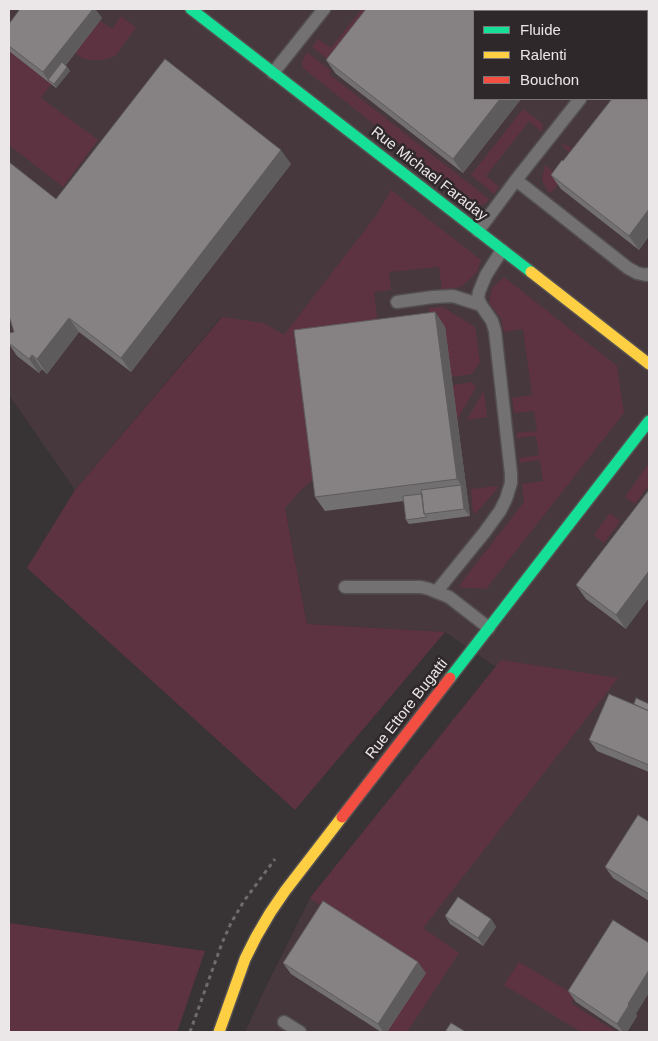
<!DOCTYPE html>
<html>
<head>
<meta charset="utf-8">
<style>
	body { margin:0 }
	#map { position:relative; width:658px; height:1041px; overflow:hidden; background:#383335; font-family:Arial,sans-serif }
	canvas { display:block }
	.frame { position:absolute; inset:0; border:10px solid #ebe6e7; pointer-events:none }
	.legend { position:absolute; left:473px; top:10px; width:175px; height:90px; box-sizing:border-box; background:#2f282a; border:1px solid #7a7476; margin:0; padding:6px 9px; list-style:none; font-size:15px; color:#ebe6e7 }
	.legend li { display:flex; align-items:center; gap:10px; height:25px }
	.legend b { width:25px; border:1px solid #7a7476 }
</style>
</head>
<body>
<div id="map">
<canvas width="658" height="1041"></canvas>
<div class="frame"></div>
<ul class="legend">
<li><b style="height:6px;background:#16e098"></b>Fluide</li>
<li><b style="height:6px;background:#ffcf43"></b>Ralenti</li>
<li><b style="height:6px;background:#f24e42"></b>Bouchon</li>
</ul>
</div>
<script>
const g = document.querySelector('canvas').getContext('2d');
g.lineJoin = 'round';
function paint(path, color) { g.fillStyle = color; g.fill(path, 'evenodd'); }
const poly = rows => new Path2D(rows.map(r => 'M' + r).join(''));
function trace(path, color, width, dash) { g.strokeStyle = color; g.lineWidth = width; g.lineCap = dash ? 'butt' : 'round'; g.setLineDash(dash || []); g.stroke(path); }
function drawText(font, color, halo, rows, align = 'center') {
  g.font = font + ' Arial,sans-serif'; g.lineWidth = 5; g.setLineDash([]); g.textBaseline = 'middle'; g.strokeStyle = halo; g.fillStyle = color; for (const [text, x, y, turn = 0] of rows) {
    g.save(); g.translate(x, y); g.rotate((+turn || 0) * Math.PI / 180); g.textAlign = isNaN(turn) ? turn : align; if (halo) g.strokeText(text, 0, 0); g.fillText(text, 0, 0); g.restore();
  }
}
paint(poly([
	[9,9,649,9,649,1032,245,1032,260,999,310,898,496,667,445,632,307,624,285,507,221,317,75,490,9,395],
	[474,11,647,11,647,99,474,99]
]), '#46383c');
paint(poly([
	[362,9,368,9,335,65,312,47,318,39,331,48],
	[121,16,136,28,115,56,103,60,90,60,82,58,75,53,100,21,112,29],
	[9,51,51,84,41,98,98,140,63,187,9,145],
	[307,52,331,71,329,74,489,199,486,203,482,205,475,204,303,68,302,62],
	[523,109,542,123,543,126,542,132,529,121,486,176,499,187,494,194,471,175],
	[563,144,568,146,580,156,551,193,547,190,542,180,545,165,558,176,574,156,561,145],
	[391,190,481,260,477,272,461,287,442,290,439,267,389,272,391,290,374,292,378,325,320,473,300,491,285,508,307,624,445,632,295,810,27,568,75,490,222,317,264,323,284,335,378,213],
	[504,277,617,366,624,413,486,589,458,587,524,502,522,484,543,481,540,460,520,463,519,458,539,455,536,436,517,438,516,433,537,431,534,411,514,413,512,398,532,395,523,329,504,332,501,319,489,303,492,288],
	[443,307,475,327,480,362,472,374,451,377,445,327,430,322,429,308],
	[472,382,476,387,457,420,453,385],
	[483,392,484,393,487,417,467,420],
	[649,463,649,485,635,504,625,497],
	[496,486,498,486,497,489,475,514,473,512,471,489],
	[610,513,620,521,604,543,594,535],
	[501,660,618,678,423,928,459,953,407,1032,387,1032,331,912,310,898],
	[9,923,205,951,177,1032,9,1032],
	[519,962,575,995,571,1003,616,1032,581,1032,504,985]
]), '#5e3341');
const lane = poly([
	[647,14,649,11],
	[273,73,324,9],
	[516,180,628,268,637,273,646,275,649,274],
	[478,231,516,180,580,99],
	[397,302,433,297,453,296,481,305],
	[345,587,421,587,429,589,449,597,489,628],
	[437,591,484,533,500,511,506,499,511,483,511,474,495,331,492,321,481,305,478,298,479,292,486,275,502,250],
	[284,1022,300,1032]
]);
const fast = poly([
	[191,9,531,272],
	[450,678,649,421]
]);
const slow = poly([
	[531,272,649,364],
	[219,1032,245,959,256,937,270,913,285,891,342,817]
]);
const jam = poly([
	[342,817,450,678]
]);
trace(lane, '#545051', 15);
trace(fast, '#545051', 14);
trace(slow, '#545051', 14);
trace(jam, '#545051', 14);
trace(poly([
	[190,1032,222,943,231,923,244,901,275,859]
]), '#6e6c6c', 3, [4, 4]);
trace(lane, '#747172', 12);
trace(fast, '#16e098', 11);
trace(slow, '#ffcf43', 11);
trace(jam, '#f24e42', 11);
paint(poly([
	[20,9,95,9,102,18,66,65,70,71,56,88,9,51,9,24],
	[474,11,474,99,521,99,463,173,336,74,326,60],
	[649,51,649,236,639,250,561,189,551,175,563,161],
	[291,164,131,372,79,332,47,374,42,369,39,373,17,356,9,344,9,333,14,332,56,199],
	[435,312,445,327,470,516,409,524,406,520,404,501,325,511,315,497],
	[649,490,626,629,586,599,576,585],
	[634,704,649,704,649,772,597,751,589,740],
	[649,822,649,901,613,878,605,867],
	[445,916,491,919,496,927,483,946,450,924],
	[283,963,426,973,387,1032,381,1032,291,974],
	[568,991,636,1014,637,1016,627,1032,621,1032,576,1002]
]), '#737072');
paint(poly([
	[93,9,95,9,102,18,52,83,48,80,43,72],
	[592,9,613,9,611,11,590,11],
	[67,67,70,71,56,88,54,84],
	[500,99,521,99,463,173,453,159],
	[281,150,291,164,131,372,121,358],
	[649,209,649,236,639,250,629,236],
	[435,312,445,327,467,493,457,479],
	[69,318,79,332,47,374,37,359],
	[32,355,42,369,39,373,29,359],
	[461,485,467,493,470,516,464,509],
	[649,571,649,598,626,629,616,615],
	[491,919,496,927,483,946,478,938],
	[418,962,426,973,387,1032,383,1032,378,1024],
	[649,970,649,993,636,1014,637,1016,627,1032,623,1032,617,1024,628,1004]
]), '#5e5b5c');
const building = poly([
	[20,9,93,9,43,72,9,46,9,24,20,9],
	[366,9,592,9,590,11,474,11,474,99,500,99,453,159,326,60,366,9],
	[649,51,649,209,629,236,551,175,562,160,563,161,612,99,647,99,647,54,649,51],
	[165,59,281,150,121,358,69,318,37,359,32,355,29,359,9,343,9,333,14,332,9,316,9,162,56,199,165,59],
	[62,62,67,67,54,84,48,80,62,62],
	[435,312,457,479,315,497,294,330,435,312],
	[461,485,464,509,424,514,421,490,461,485],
	[649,490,649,571,616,615,576,585,649,490],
	[422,494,424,514,427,517,406,520,403,496,422,494],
	[609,694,649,711,649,765,589,740,609,694],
	[636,698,649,704,649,711,634,704,636,698],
	[638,815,649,822,649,894,605,867,638,815],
	[458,897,491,919,478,938,445,916,458,897],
	[323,901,418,962,378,1024,283,963,323,901],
	[613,920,649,943,649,970,628,1004,629,1005,617,1024,568,991,613,920],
	[451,1023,466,1032,445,1032,451,1023]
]);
paint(building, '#868284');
trace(building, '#5e5b5c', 1);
drawText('15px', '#ebe6e7', '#2f282a', [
	["Rue Michael Faraday",429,174,38],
	["Rue Ettore Bugatti",407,709,-52]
]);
</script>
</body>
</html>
